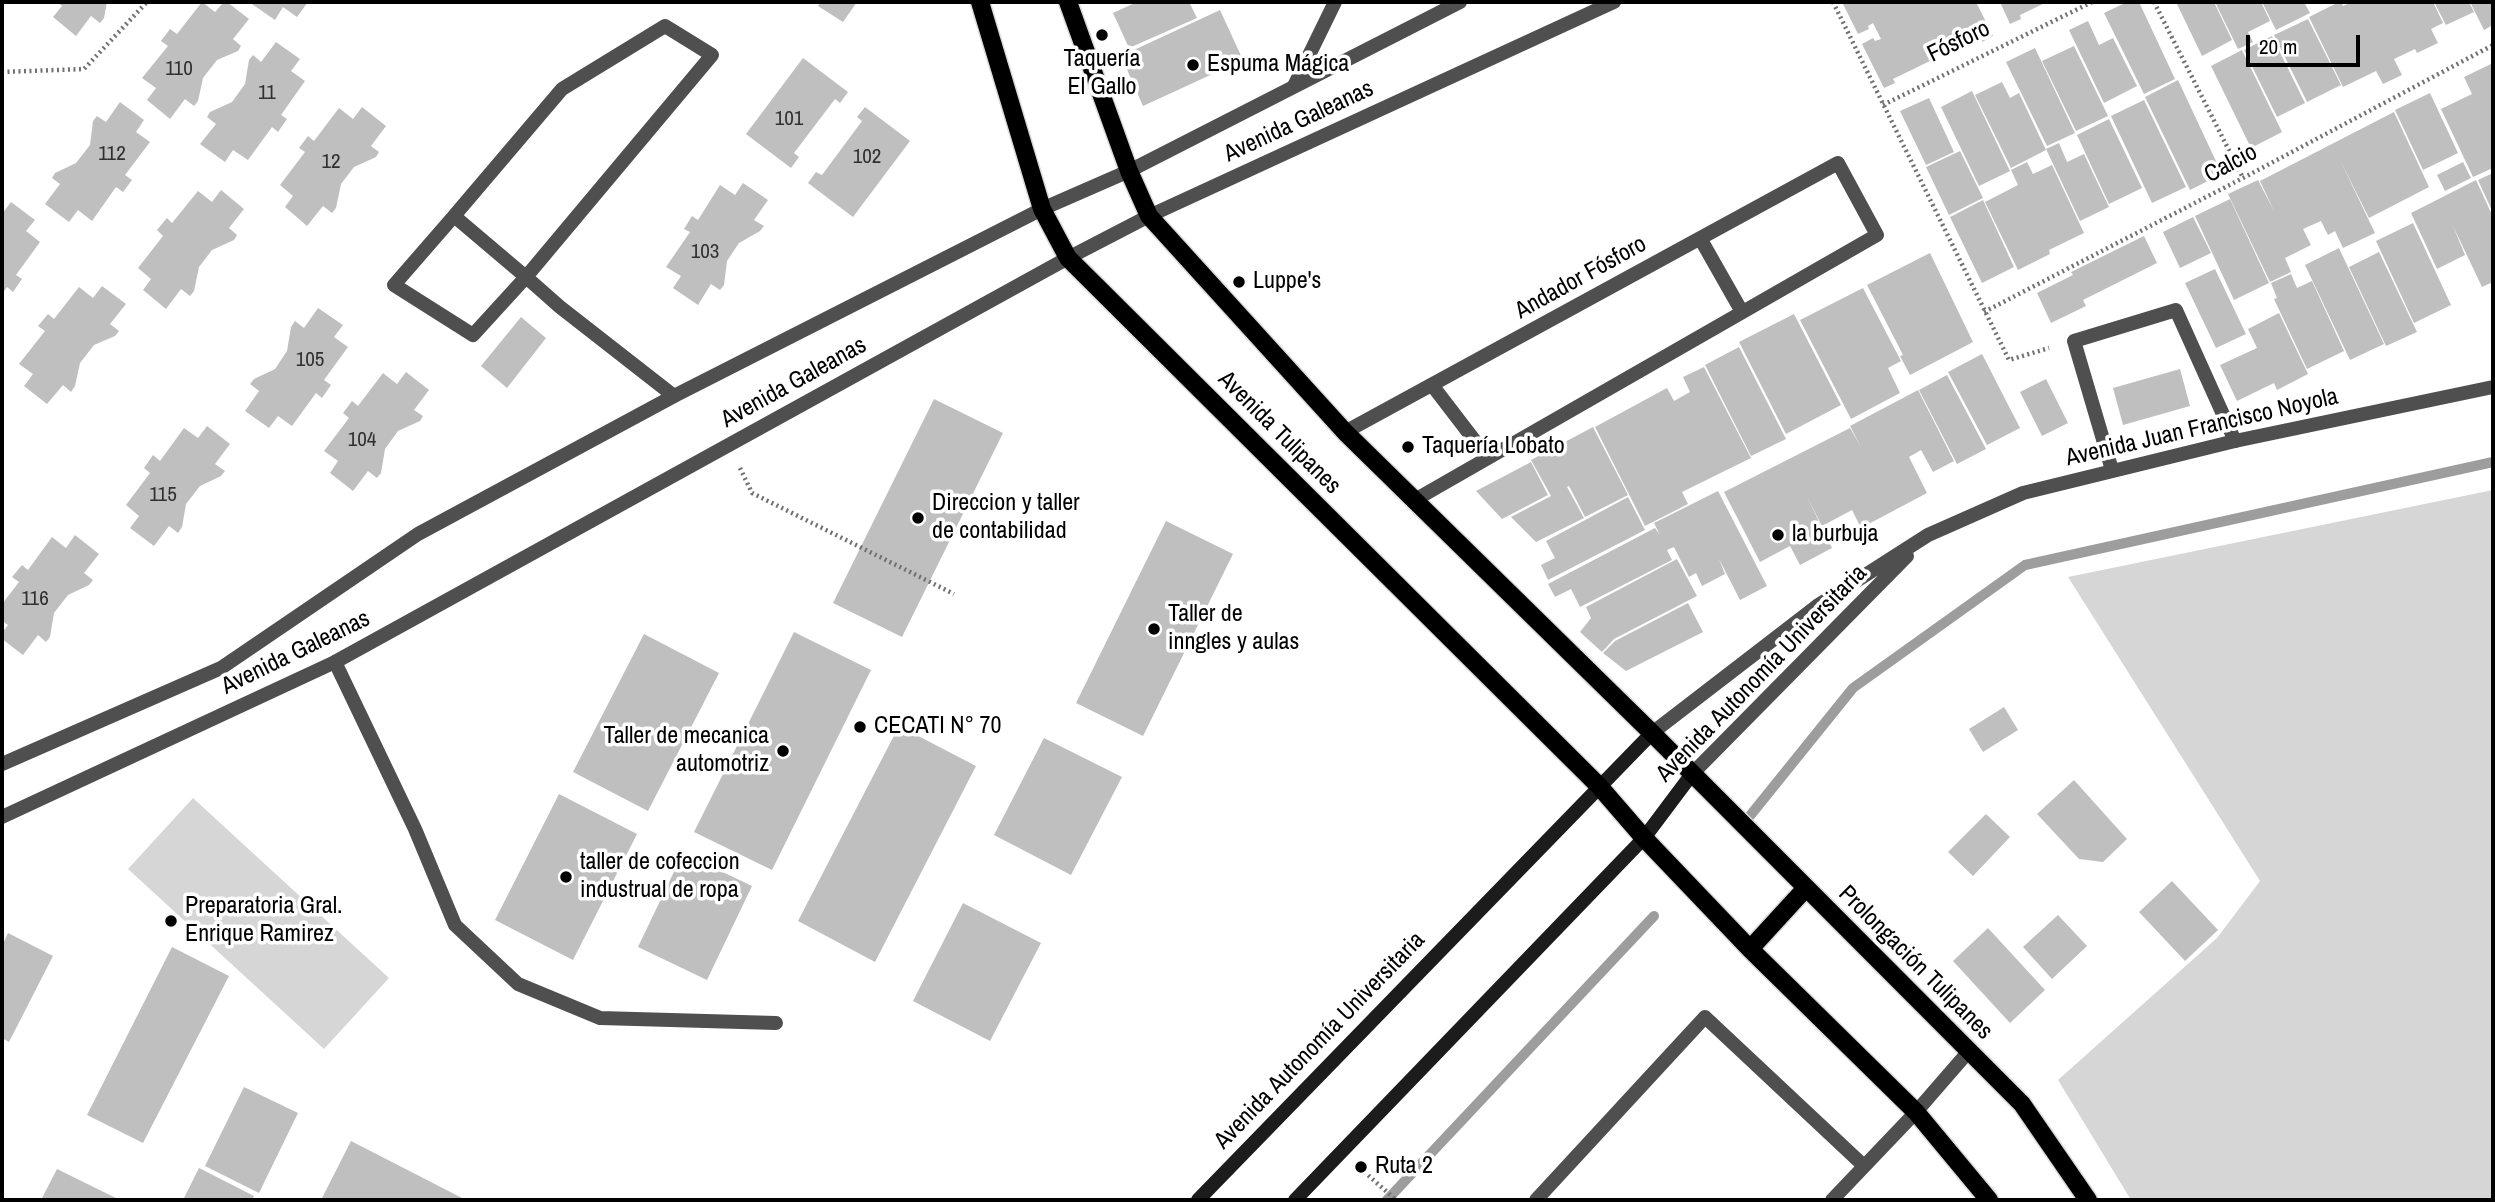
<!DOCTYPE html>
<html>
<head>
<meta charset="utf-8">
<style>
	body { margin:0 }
	#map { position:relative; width:2495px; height:1202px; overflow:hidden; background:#fff; font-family:"Archivo Narrow",sans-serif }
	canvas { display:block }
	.frame { position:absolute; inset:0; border:4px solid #000; pointer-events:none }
	.scale { position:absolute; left:2246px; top:35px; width:114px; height:32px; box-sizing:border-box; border:4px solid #000; border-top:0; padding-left:9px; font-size:21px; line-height:24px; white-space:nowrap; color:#000; -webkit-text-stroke:5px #fff; paint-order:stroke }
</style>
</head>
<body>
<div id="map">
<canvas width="2495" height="1202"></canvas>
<div class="frame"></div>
<div class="scale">20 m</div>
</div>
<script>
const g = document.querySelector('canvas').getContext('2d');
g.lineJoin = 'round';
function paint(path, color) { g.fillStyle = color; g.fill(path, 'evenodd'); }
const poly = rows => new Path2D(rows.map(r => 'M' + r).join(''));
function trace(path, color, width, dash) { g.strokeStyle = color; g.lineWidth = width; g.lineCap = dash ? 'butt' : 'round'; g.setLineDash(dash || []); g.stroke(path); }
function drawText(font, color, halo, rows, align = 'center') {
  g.font = font + ' "Archivo Narrow",sans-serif'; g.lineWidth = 7; g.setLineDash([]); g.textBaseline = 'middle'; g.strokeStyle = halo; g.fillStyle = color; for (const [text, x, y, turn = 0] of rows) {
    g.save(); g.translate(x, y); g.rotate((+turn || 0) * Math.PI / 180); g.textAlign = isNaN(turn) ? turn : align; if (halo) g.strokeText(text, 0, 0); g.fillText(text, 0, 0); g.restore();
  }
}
paint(poly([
	[2493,490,2493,1200,2131,1200,2058,1080,2217,938,2260,881,2068,577],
	[193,798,389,978,324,1049,128,869]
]), '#d6d6d6');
trace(poly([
	[1749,817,1853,688,2025,565,2493,462],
	[1387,1200,1654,916]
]), '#9d9d9d', 10);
paint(poly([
	[57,2,107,2,104,18,100,23,91,16,76,36,53,17,62,6],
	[202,2,215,12,224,2,227,2,249,19,233,39,241,46,238,51,217,60,203,78,198,101,194,106,185,99,170,119,147,100,156,88,142,78,168,46,161,41,170,29,177,34],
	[249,2,308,2,297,17,283,7,275,20],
	[821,2,857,2,843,22,818,6],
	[1137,2,1189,2,1197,18,1129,48,1113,13],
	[1842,2,1976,2,1993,36,1982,42,1980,38,1941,57,1934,42,1925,47,1932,60,1893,79,1895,83,1884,88,1862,44,1873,38,1875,41,1881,39,1873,23,1868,26,1869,29,1858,34],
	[2000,2,2047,2,2020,15,2021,19,2010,24],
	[2127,2,2139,2,2175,79,2144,94,2104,13],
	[2176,2,2214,2,2232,40,2202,56],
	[2215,2,2261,2,2270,21,2248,32,2253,42,2238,49],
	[2262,2,2304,2,2310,13,2276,30],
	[2339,2,2341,2,2343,6,2352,2,2433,2,2443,23,2431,29,2438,43,2417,53,2415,49,2394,59,2402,75,2383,84,2376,71,2343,87,2309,17],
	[2434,2,2469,2,2474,12,2446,25],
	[2470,2,2493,2,2493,25,2484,30],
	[1220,10,1243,60,1143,106,1121,56],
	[2308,19,2341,85,2307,102,2274,35],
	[2088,21,2099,45,2113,38,2137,86,2104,103,2069,30],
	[2272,36,2305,103,2277,117,2244,50],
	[276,42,300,59,291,71,305,81,281,115,287,119,278,132,272,127,248,160,233,150,225,162,200,144,216,124,207,117,210,112,232,102,245,84,249,60,253,55,261,62],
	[2074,46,2108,116,2076,131,2042,61],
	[2035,48,2075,133,2047,146,2006,62],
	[2242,50,2282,132,2251,148,2211,66],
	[803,58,848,92,840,103,835,99,794,153,799,157,791,168,746,134],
	[2493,63,2493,168,2473,177,2441,109,2472,94,2464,77],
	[2178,80,2222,174,2190,190,2145,97],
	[2002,82,2010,98,2019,93,2046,150,2011,168,1975,95],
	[1972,91,2010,171,1979,186,1941,107],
	[2430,93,2458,153,2423,170,2395,110],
	[1929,98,1954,152,1926,165,1900,111],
	[2144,100,2186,187,2152,203,2111,116],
	[120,102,144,120,136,132,150,142,125,175,132,180,123,192,116,187,92,221,78,210,69,222,45,204,60,184,52,178,55,173,76,163,90,145,93,121,97,116,106,122],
	[362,107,386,126,371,146,379,152,376,157,354,167,341,184,336,208,332,213,323,206,307,226,285,207,293,196,280,185,305,152,299,148,308,136,314,141,339,108,353,119],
	[865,107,910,141,853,217,808,183,816,172,822,175,862,121,857,117],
	[2394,112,2429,187,2369,218,2340,160,2375,233,2343,248,2335,231,2328,235,2321,221,2303,229,2311,245,2285,258,2291,272,2270,282,2228,194,2258,180,2274,211,2260,181],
	[2109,119,2142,188,2109,204,2077,135],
	[2059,143,2067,162,2084,154,2109,207,2080,221,2046,149],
	[1960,151,1983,198,1949,215,1926,167],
	[2027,162,2033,174,2052,165,2084,233,2049,250,2050,254,2018,270,1985,202,2018,185,2011,170],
	[2463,162,2471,178,2445,191,2437,175],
	[2493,173,2493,213,2478,180],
	[2476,180,2493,217,2493,282,2482,287,2453,226,2465,255,2437,269,2411,213],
	[743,183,768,200,754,220,764,226,760,231,739,243,727,261,724,285,720,290,711,284,698,305,673,288,681,276,666,267,690,232,684,229,692,216,698,220,720,185,735,195],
	[221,190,244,209,229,228,237,235,234,240,212,250,199,267,194,291,190,296,181,289,166,309,143,290,151,279,138,268,163,236,157,230,167,218,172,223,198,191,212,202],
	[2230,199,2269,283,2234,300,2195,216],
	[1983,200,2014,267,1982,283,1950,217],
	[11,202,35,220,26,231,40,242,16,275,22,279,13,292,7,287,2,294,2,214],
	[2193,217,2211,253,2180,268,2163,232],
	[2413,223,2451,305,2414,323,2376,241],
	[2144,236,2157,263,2083,300,2086,306,2051,323,2037,293,2073,275,2071,272],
	[2339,248,2384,344,2350,360,2305,265],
	[2379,252,2417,332,2386,346,2349,267],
	[1930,253,1973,342,1910,375,1900,356,1903,355,1867,285],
	[2215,269,2246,334,2216,348,2185,283],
	[2291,274,2297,288,2312,281,2344,351,2307,369,2274,299,2277,298,2271,283],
	[102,286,126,304,110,324,119,331,115,336,94,345,80,363,75,386,71,392,63,385,47,404,24,386,33,374,19,364,45,331,38,326,48,314,54,319,79,287,93,298],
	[1863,288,1901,361,1888,368,1900,393,1851,419,1800,320],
	[318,308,343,325,334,337,348,347,324,380,331,385,322,398,316,393,292,426,278,416,269,428,245,411,259,391,250,384,254,379,275,369,287,351,291,327,295,321,304,328],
	[2279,313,2308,374,2277,390,2274,383,2237,401,2220,365,2257,348,2248,329],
	[1794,314,1841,405,1786,434,1739,342],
	[521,317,546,338,507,388,481,366],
	[1739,347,1786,439,1751,456,1705,365],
	[1982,354,2020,428,1987,445,1948,372],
	[1704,367,1751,458,1682,492,1688,504,1645,526,1595,427,1667,388,1674,401,1690,392,1683,377],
	[2180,369,2190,406,2123,425,2113,388],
	[406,372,429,390,414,410,423,416,420,421,398,431,385,449,381,473,377,478,368,471,353,491,330,473,338,461,324,451,349,418,343,413,352,401,358,406,383,373,397,384],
	[1947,375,1986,449,1957,464,1919,390],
	[2046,379,2068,423,2042,436,2020,392],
	[1918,390,1954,461,1933,472,1921,450,1909,457,1927,493,1861,528,1852,510,1822,526,1807,497,1832,548,1800,565,1790,546,1760,562,1724,492,1850,428,1861,447,1850,426],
	[934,399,1003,433,902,637,833,603],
	[207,426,230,444,215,464,225,471,221,476,200,486,186,504,182,527,178,533,169,526,154,546,130,528,139,516,126,505,150,473,144,468,153,455,160,461,184,428,198,438],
	[1593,427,1628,495,1585,517,1569,486,1567,487,1584,518,1536,542,1511,517,1551,496,1531,460],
	[1531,462,1548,495,1502,519,1476,491],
	[1718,491,1767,586,1740,600,1719,559,1725,574,1702,586,1696,573,1689,577,1674,547,1667,550,1672,560,1580,607,1571,589,1555,597,1548,584,1655,528,1660,535,1654,523],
	[1628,497,1645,530,1548,580,1541,565,1555,558,1546,541],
	[1166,521,1233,554,1143,736,1076,703],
	[75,535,99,554,84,573,93,580,89,585,68,595,54,613,50,637,46,642,38,635,23,655,2,639,2,633,8,625,2,621,2,604,19,582,12,577,22,565,28,570,52,537,66,548],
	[1677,559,1697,596,1614,639,1602,652,1580,632,1591,618,1586,607],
	[1688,603,1703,632,1626,671,1603,653,1615,641],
	[794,632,871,670,772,870,694,832],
	[644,634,719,673,648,811,573,772],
	[2004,707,2018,730,1983,752,1969,729],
	[899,726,976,766,875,962,798,921],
	[1044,738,1122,777,1071,875,994,835],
	[2074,780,2127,839,2103,862,2079,859,2037,814],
	[559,794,637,834,573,960,495,920],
	[1986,814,2010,837,1973,876,1948,852],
	[683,853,752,886,707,980,638,947],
	[2172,881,2218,930,2185,961,2139,912],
	[963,903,1041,943,990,1041,913,1001],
	[2058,915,2087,946,2052,979,2023,947],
	[1988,928,2045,990,2010,1023,1953,961],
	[8,933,53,956,9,1042,2,1038,2,946],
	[172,947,229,976,143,1143,87,1115],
	[244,1087,298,1113,259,1193,205,1166],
	[351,1141,466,1200,321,1200],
	[199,1168,254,1196,252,1200,183,1200],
	[57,1169,120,1200,41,1200]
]), '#bfbfbf');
const primary = poly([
	[980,2,1042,209,1068,258,1599,786,1644,838,1750,949,1916,1112,1989,1200],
	[1068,2,1129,171,1149,216,1345,432,1652,733,2022,1104,2088,1200],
	[1750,949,1805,889]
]);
trace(primary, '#dbdbdb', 21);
trace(poly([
	[1833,2,2009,360,2049,348],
	[2154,2,2243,178],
	[2,72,84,69,147,2],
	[1883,105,2092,2],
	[1984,312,2243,178,2493,45],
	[740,468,752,493,954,594],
	[1360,1168,1396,1200]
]), '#717171', 4.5, [2, 3.5]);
trace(poly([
	[454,216,394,285,473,335,526,277,712,55,665,26,562,89,454,216,526,277,560,307,674,396],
	[1536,1200,1705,1017,1864,1166],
	[1832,1200,1916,1112,1969,1051]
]), '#4f4f4f', 14);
trace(poly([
	[1294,86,1335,2],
	[1700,238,1742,312],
	[1432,385,1488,458],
	[1345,432,1838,163,1877,235,1413,501],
	[2112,470,2074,341,2176,310,2235,441],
	[335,662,415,829,455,925,518,984,600,1018,776,1023]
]), '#4f4f4f', 14);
trace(poly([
	[1652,733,1817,606,1928,535,2023,493,2235,441,2493,387],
	[2,764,221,668,418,534,674,396,1042,209,1129,171,1460,2],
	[1692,774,1907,556],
	[2,817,335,662,1068,258,1149,216,1614,2]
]), '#4f4f4f', 14);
trace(poly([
	[1198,1200,1652,733],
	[1295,1200,1644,838,1692,774]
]), '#1c1c1c', 14);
trace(primary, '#000', 18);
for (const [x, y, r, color] of [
	[1102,35,7,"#000"],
	[1193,65,7,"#000"],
	[1239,282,7,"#000"],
	[1408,447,7,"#000"],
	[918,518,7,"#000"],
	[1778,535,7,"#000"],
	[1154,629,7,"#000"],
	[860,727,7,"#000"],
	[783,751,7,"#000"],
	[566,877,7,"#000"],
	[171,921,7,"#000"],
	[1361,1167,7,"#000"]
]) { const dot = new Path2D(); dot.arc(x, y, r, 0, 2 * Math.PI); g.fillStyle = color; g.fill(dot); trace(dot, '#fff', 2.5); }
drawText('21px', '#303030', null, [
	["110",179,69],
	["11",267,93],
	["101",789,119],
	["112",112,154],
	["102",867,157],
	["12",331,162],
	["103",705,252],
	["105",310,360],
	["104",362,440],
	["115",163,495],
	["116",35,599]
]);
drawText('24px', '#000', '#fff', [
	["Fósforo",1959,42,-26],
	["Avenida Galeanas",1299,122,-25],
	["Calcio",2231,164,-28],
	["Andador Fósforo",1581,278,-29],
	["Avenida Galeanas",794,383,-29],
	["Avenida Juan Francisco Noyola",2202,428,-13],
	["Avenida Tulipanes",1279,433,45],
	["Avenida Galeanas",296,653,-26],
	["Avenida Autonomía Universitaria",1762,674,-46],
	["Prolongación Tulipanes",1915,963,45],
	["Avenida Autonomía Universitaria",1320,1041,-46]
]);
drawText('24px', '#000', '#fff', [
	["Taquería",1102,60,"center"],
	["El Gallo",1102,88,"center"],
	["Espuma Mágica",1207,65],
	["Luppe's",1253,282],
	["Taquería Lobato",1422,447],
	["Direccion y taller",932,504],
	["de contabilidad",932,532],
	["la burbuja",1792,535],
	["Taller de",1168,615],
	["inngles y aulas",1168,643],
	["CECATI N° 70",874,727],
	["Taller de mecanica",769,737,"right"],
	["automotriz",769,765,"right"],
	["taller de cofeccion",580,863],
	["industrual de ropa",580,891],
	["Preparatoria Gral.",185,907],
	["Enrique Ramirez",185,935],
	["Ruta 2",1375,1167]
], 'left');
</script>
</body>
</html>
